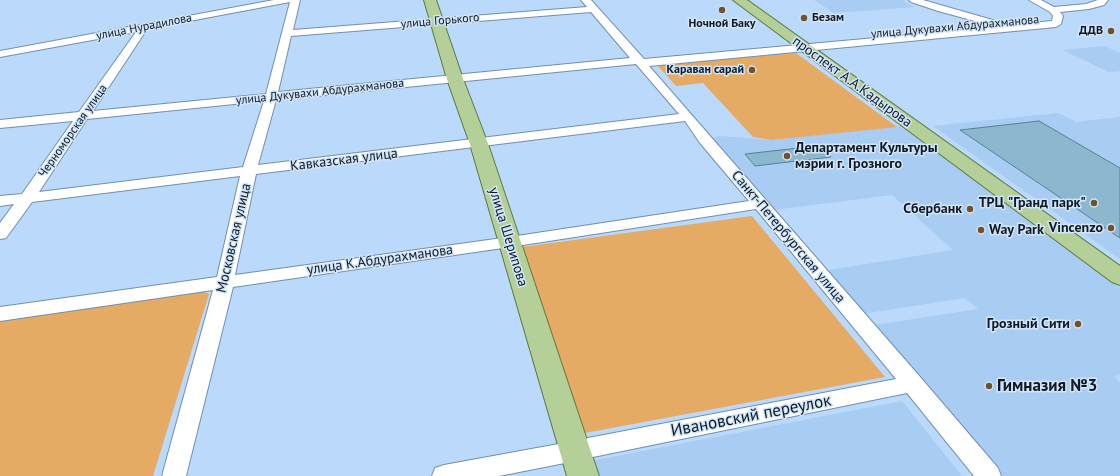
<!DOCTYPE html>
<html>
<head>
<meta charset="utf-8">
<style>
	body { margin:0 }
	canvas { display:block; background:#bad9fb }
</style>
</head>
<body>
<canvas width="1120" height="476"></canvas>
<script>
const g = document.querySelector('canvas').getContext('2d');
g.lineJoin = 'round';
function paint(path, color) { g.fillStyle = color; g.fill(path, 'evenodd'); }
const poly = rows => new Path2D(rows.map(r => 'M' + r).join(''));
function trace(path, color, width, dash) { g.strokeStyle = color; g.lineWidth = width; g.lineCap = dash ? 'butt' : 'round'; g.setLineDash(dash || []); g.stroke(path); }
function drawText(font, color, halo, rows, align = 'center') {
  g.font = font + ' "PT Sans",sans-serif'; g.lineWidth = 3; g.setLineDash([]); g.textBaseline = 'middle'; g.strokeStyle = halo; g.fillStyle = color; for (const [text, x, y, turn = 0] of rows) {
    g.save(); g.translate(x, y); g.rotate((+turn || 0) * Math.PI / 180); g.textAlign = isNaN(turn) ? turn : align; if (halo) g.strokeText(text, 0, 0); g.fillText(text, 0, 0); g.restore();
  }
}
paint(poly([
	[814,0,906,0,903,1,914,7,834,13],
	[1104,46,1114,50,1120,53,1120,71,1109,72,1062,50],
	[1058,113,1076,122,1120,117,1120,259,933,126],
	[901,126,1120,288,1120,375,1114,376,1120,382,1120,476,997,476,869,326,978,309,965,298,861,314,823,271,953,250,892,195,773,210,710,138,720,136,772,140],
	[902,401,962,476,596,476,591,461]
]), '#a8ccf2');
paint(poly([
	[796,53,897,127,772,140,753,137,703,83,676,86,657,65],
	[752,216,885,377,585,433,522,247],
	[202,291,209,294,153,476,0,476,0,321]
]), '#e5aa64');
const building = poly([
	[1039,121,1120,168,1120,238,960,130,1039,121],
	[817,146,831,157,755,166,745,154,817,146]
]);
paint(building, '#8bb8ce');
trace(building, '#578296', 1);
const minor = poly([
	[274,0,300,0,293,30,587,7,581,0,591,0,644,59,997,27,938,11,911,2,909,0,923,0,1010,25,1052,21,1053,16,1050,12,1029,0,1041,0,1054,7,1086,4,1098,0,1108,0,1104,5,1089,9,1060,12,1063,16,1061,24,1056,27,649,66,921,378,998,468,1001,476,974,476,907,393,588,458,584,457,575,461,499,476,432,476,435,468,444,465,575,441,579,442,588,438,896,379,756,209,510,247,233,287,186,476,162,476,213,290,0,321,0,307,217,277,240,176,32,202,6,238,0,239,0,223,14,204,0,206,0,196,22,194,73,121,0,128,0,120,79,112,136,32,0,57,0,51,274,0],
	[290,2,266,94,93,111,147,29,290,2],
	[591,12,630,58,278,92,291,36,591,12],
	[636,64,679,114,258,165,276,100,636,64],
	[264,101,243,167,39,192,87,119,264,101],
	[685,121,700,143,749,201,510,237,235,275,256,174,685,121]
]);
const major = poly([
	[424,0,436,0,463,79,488,144,599,476,567,476,470,144,447,79,424,0],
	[733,0,747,0,1120,266,1120,285,1112,282,733,0]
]);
trace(minor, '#728fae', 2);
trace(major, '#5a7a43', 2);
paint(minor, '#fff');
paint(major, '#b5cf98');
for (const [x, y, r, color] of [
	[722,10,4,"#735129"],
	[804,18,4,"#735129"],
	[1111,31,4,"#735129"],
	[752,70,4,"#735129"],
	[787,156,4,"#735129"],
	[1094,203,4,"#735129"],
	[970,209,4,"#735129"],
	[1111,228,4,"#735129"],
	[981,230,4,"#735129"],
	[1078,324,4,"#735129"],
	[989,386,4,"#735129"]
]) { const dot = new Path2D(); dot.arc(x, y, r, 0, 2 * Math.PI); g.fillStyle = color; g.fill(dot); trace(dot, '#d2e5f9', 1.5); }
drawText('bold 12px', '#0e1925', '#d2e5f9', [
	["Безам",812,18,"left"],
	["Ночной Баку",722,24,"center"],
	["ДДВ",1103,31],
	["Караван сарай",744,70]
], 'right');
drawText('12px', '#0e1925', '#d2e5f9', [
	["улица Горького",440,21,-5],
	["улица Нурадилова",144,27,-11],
	["улица Дукувахи Абдурахманова",955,27,-5],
	["улица Дукувахи Абдурахманова",320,92,-6],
	["Черноморская улица",73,131,-55]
]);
drawText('14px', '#0e1925', '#d2e5f9', [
	["проспект А.А.Кадырова",852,82,36],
	["Кавказская улица",344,160,-7],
	["улица Шерипова",508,237,73],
	["Санкт-Петербургская улица",788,237,50],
	["Московская улица",234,238,-77],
	["улица К.Абдурахманова",380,260,-8]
]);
drawText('bold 14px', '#0e1925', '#d2e5f9', [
	["Департамент Культуры",795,148,"left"],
	["мэрии г. Грозного",795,164,"left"],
	["ТРЦ \"Гранд парк\"",1086,203],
	["Сбербанк",962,209],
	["Vincenzo",1103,228],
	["Way Park",989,230,"left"],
	["Грозный Сити",1070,324]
], 'right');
drawText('bold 17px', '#0e1925', '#d2e5f9', [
	["Гимназия №3",997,386]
], 'left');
drawText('17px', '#0e1925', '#d2e5f9', [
	["Ивановский переулок",751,416,-11]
]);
</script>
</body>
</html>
